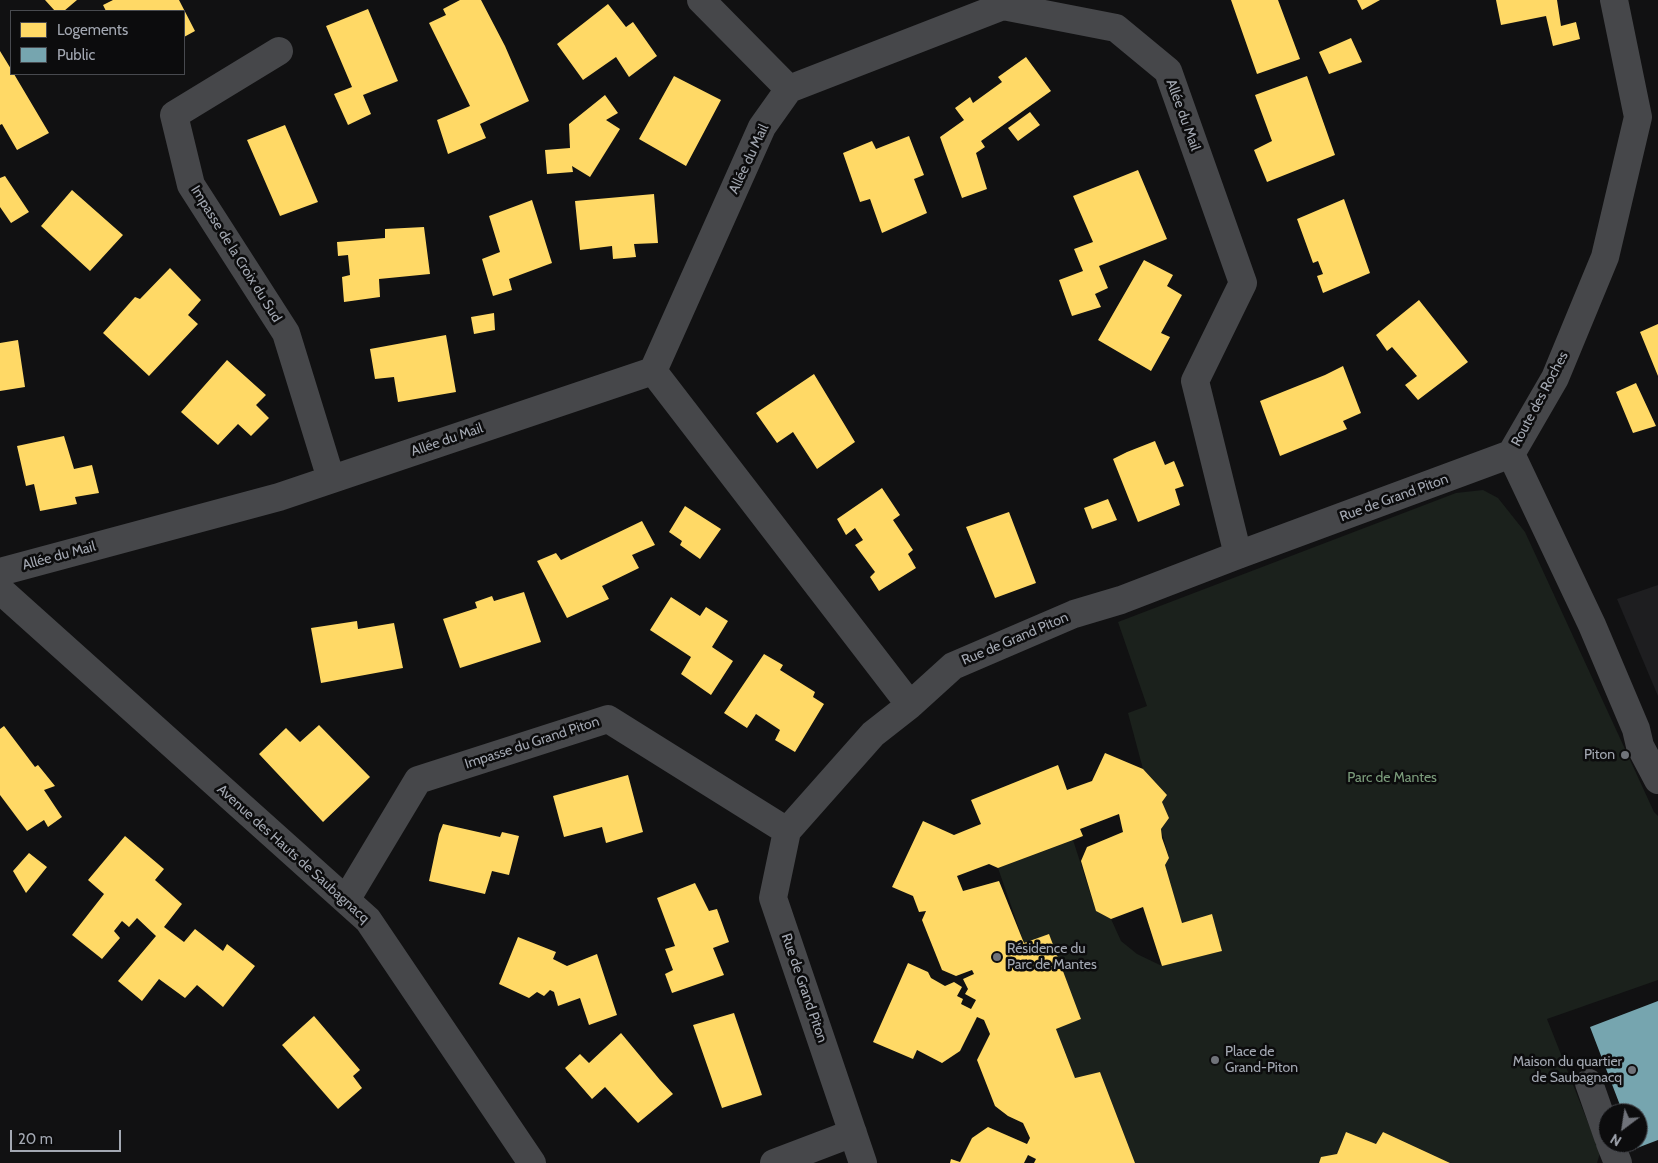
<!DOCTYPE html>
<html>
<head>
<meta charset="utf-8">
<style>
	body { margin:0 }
	#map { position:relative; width:1658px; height:1163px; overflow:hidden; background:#111112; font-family:Cabin,sans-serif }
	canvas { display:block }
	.legend { position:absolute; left:10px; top:10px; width:175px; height:65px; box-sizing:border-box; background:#0c0c0d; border:1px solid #484a4f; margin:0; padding:6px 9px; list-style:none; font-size:15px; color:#a3a8b2 }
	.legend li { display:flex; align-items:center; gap:10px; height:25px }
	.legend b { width:25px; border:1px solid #484a4f }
	.north { position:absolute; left:1598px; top:1103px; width:50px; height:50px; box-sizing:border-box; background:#0c0c0d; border:1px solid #484a4f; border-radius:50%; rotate:211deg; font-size:14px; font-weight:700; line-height:20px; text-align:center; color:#a3a8b2 }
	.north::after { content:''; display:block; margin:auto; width:18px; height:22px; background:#70737a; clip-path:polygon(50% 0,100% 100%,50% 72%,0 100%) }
	.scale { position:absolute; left:10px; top:1130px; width:111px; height:22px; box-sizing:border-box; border:2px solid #a3a8b2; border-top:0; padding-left:6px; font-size:15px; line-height:18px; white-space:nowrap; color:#a3a8b2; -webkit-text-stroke:4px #0c0c0d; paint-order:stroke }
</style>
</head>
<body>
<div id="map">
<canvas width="1658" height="1163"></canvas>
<ul class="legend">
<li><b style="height:14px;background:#ffd966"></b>Logements</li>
<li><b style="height:14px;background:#76a5af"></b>Public</li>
</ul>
<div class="north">N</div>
<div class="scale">20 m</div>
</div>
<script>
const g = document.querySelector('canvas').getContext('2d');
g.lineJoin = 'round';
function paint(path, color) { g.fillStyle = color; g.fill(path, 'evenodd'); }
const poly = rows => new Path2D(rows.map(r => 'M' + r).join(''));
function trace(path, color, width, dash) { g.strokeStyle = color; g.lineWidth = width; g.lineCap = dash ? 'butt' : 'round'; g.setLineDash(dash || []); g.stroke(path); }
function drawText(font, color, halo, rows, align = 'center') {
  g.font = font + ' Cabin,sans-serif'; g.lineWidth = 5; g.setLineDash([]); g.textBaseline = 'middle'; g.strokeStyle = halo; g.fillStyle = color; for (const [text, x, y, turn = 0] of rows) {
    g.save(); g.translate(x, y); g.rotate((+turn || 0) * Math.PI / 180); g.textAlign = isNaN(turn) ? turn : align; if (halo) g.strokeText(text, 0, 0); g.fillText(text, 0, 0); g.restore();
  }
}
paint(poly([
	[1658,585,1658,696,1617,599]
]), '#1e1e20');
paint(poly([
	[1483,490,1498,498,1525,532,1654,812,1658,816,1658,980,1547,1019,1600,1153,1597,1163,1450,1163,1383,1132,1376,1144,1346,1132,1337,1154,1326,1163,1135,1163,1100,1072,1075,1078,1056,1029,1081,1019,1049,935,1024,943,998,868,1073,840,1096,911,1111,919,1121,941,1137,954,1162,966,1222,951,1212,914,1182,923,1165,865,1169,858,1161,829,1169,818,1162,802,1167,795,1143,769,1128,713,1147,706,1118,622,1456,493]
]), '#1b211c');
paint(poly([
	[45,0,77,0,64,11,55,11],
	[113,0,179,0,195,31,184,37,184,11,106,11,103,5],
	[460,0,481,0,505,46,529,101,480,124,486,138,448,154,437,120,470,106,429,23,446,15,443,9],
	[1231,0,1278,0,1300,59,1257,74],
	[1357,0,1380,0,1362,10],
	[1496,0,1557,0,1561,26,1576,22,1580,39,1553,46,1546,16,1501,25],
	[608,4,626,27,633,22,657,56,629,77,616,57,583,80,557,44],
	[368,9,398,81,363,95,371,114,348,125,334,94,352,87,326,26],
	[1351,38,1362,62,1329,74,1319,52],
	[0,51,11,69,11,74,14,74,49,133,17,150,2,124,0,125],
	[1026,57,1051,91,981,141,985,147,976,153,987,189,962,198,940,137,964,120,955,108,970,97,973,103,1002,82,998,77],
	[674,76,721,100,686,166,639,139],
	[1307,76,1335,155,1267,182,1254,150,1272,141,1255,95],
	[605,95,618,113,606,120,620,129,590,177,572,166,573,172,547,174,545,150,570,148,569,124],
	[1030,112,1040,125,1018,141,1008,128],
	[285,125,318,202,280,216,247,140],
	[909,136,924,175,914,179,927,213,882,233,870,199,860,202,843,153,872,141,876,149],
	[1138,170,1167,239,1099,266,1108,288,1095,294,1101,307,1072,316,1059,280,1083,271,1074,249,1093,242,1073,196],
	[5,176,29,212,11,223,0,207,0,178],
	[72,190,123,235,90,271,41,226],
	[654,194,658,243,634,244,636,257,613,259,612,246,580,250,575,201],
	[1344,199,1370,273,1323,293,1317,276,1323,274,1318,261,1313,263,1297,219],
	[532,200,552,263,509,279,512,290,493,296,482,259,500,252,489,216],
	[424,227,430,274,379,279,380,297,344,302,342,277,350,275,348,255,338,256,337,242,385,238,385,229],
	[1144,260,1173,275,1167,286,1182,295,1161,333,1170,337,1151,371,1098,340],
	[170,268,201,300,188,315,198,324,149,376,103,333,135,297,140,299],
	[1419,300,1468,362,1418,400,1405,385,1417,376,1392,347,1387,351,1376,335],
	[494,313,495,330,474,334,471,317],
	[1658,324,1658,376,1640,332],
	[446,335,456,392,398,402,394,377,375,379,370,349],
	[18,340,25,387,0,391,0,343],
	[227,360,266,395,256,405,269,418,251,436,238,424,218,445,181,412],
	[1343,366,1361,413,1343,421,1347,429,1280,456,1260,401,1325,375],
	[814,374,855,442,817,469,793,432,777,443,756,413],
	[1636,383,1656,426,1633,433,1616,392],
	[64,436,74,469,92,465,99,493,75,497,77,504,40,511,34,484,26,486,17,446],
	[1155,441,1165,465,1174,461,1184,486,1175,489,1180,505,1138,522,1113,459,1127,452],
	[882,488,900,515,893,520,913,550,908,554,916,568,879,591,870,577,875,572,855,545,863,540,855,528,846,535,837,519],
	[1108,499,1117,520,1092,529,1084,508],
	[685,506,721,529,700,559,680,545,682,541,669,532],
	[1009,512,1036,583,995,598,966,527],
	[642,521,655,545,632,555,639,568,602,586,609,599,567,618,537,561,556,553,561,560],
	[524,592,541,642,460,668,443,619,477,608,475,602,492,596,494,601],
	[671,597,700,616,706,607,728,621,712,647,733,661,711,695,681,674,691,657,650,630],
	[357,621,358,629,394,623,403,668,321,683,311,628],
	[764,654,783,665,780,670,815,692,813,697,824,704,795,752,775,740,780,730,756,714,747,728,724,713],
	[319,725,370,777,323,822,259,754,286,728,300,742],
	[4,726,35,767,38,765,55,786,44,790,62,817,48,827,44,820,27,831,0,795,0,729],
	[1105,753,1143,769,1167,795,1162,802,1169,818,1161,829,1162,838,1169,858,1165,865,1182,923,1212,914,1222,951,1162,966,1143,907,1111,919,1096,911,1081,861,1087,847,1123,832,1119,814,1080,829,1083,836,1073,840,998,868,989,864,957,876,963,891,999,881,1024,943,1049,934,1081,1019,1056,1029,1075,1078,1100,1072,1135,1163,1034,1163,1036,1159,1028,1155,1024,1163,950,1163,951,1159,960,1162,972,1138,988,1127,1027,1144,1030,1138,1023,1123,1008,1116,995,1106,977,1060,990,1034,984,1020,977,1017,960,1051,942,1063,917,1050,913,1059,873,1042,908,963,928,972,931,978,945,986,954,982,962,987,957,996,963,999,961,1004,971,1009,976,1000,965,994,968,989,963,979,974,974,972,970,956,976,942,970,922,920,926,911,919,912,913,896,892,887,923,821,954,835,981,824,971,800,1058,765,1067,790,1092,781],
	[628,775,643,832,606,843,602,827,564,837,553,796],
	[443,824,500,837,502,832,519,836,509,875,492,871,485,894,429,881,439,834],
	[125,836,164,869,155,880,182,904,164,927,184,942,195,929,223,951,227,944,255,966,223,1007,197,985,185,998,159,979,142,1001,118,981,156,936,137,918,129,927,122,921,114,931,120,938,102,959,72,935,104,894,88,880],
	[29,853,47,867,26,893,13,871],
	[695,883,709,911,717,909,729,942,713,948,724,975,672,993,665,974,673,970,665,949,675,946,657,898],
	[518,937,556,952,553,959,567,966,597,954,617,1015,589,1025,580,998,558,1006,554,992,550,990,544,996,537,992,529,998,499,984],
	[734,1013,762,1095,722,1108,693,1025],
	[314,1016,360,1070,353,1076,362,1088,338,1109,282,1045],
	[621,1033,660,1080,673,1094,638,1123,605,1087,592,1099,565,1068,580,1054,589,1063],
	[1346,1132,1376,1144,1383,1132,1450,1163,1319,1163,1321,1157,1337,1154]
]), '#ffd966');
paint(poly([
	[1658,1001,1658,1140,1637,1148,1635,1143,1638,1143,1638,1113,1623,1113,1590,1027]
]), '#76a5af');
trace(poly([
	[701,0,789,89],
	[279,51,174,115,191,185,286,333,331,479],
	[653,371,910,705],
	[1511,454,1555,378,1605,257,1638,117,1614,0],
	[1511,454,1592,625,1636,729,1640,746,1658,780],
	[0,572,279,497,653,371,762,127,789,89,1003,6,1116,28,1168,71,1243,283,1195,381,1238,555],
	[0,590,368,920,532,1163],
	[346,900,418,780,608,719,787,831],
	[1589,1083,1608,1137],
	[1610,1143,1618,1163],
	[774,1163,853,1133],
	[863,1163,773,898,787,831,873,734,910,705,953,666,1074,614,1121,600,1238,555,1511,454]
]), '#46474a', 28);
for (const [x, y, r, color] of [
	[1625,755,5,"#70737a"],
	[997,957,5,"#70737a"],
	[1215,1060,5,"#70737a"],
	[1632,1070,5,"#70737a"]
]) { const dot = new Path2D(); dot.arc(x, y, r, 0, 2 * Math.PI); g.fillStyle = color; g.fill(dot); trace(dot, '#0c0c0d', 2); }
drawText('14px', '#a3a8b2', '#0c0c0d', [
	["Allée du Mail",1183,115,70],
	["Allée du Mail",749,159,-65],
	["Impasse de la Croix du Sud",236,254,58],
	["Route des Roches",1540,399,-62],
	["Allée du Mail",447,440,-19],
	["Rue de Grand Piton",1394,498,-20],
	["Allée du Mail",59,556,-15],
	["Rue de Grand Piton",1015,639,-23],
	["Impasse du Grand Piton",532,743,-18],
	["Avenue des Hauts de Saubagnacq",293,854,42],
	["Rue de Grand Piton",804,988,71]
]);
drawText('14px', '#a3a8b2', '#0c0c0d', [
	["Piton",1615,755],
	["Résidence du",1007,949,"left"],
	["Parc de Mantes",1007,965,"left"],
	["Place de",1225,1052,"left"],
	["Grand-Piton",1225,1068,"left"],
	["Maison du quartier",1622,1062],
	["de Saubagnacq",1622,1078]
], 'right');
drawText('14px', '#7b9c7b', '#0c0c0d', [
	["Parc de Mantes",1392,778]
]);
</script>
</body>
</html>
